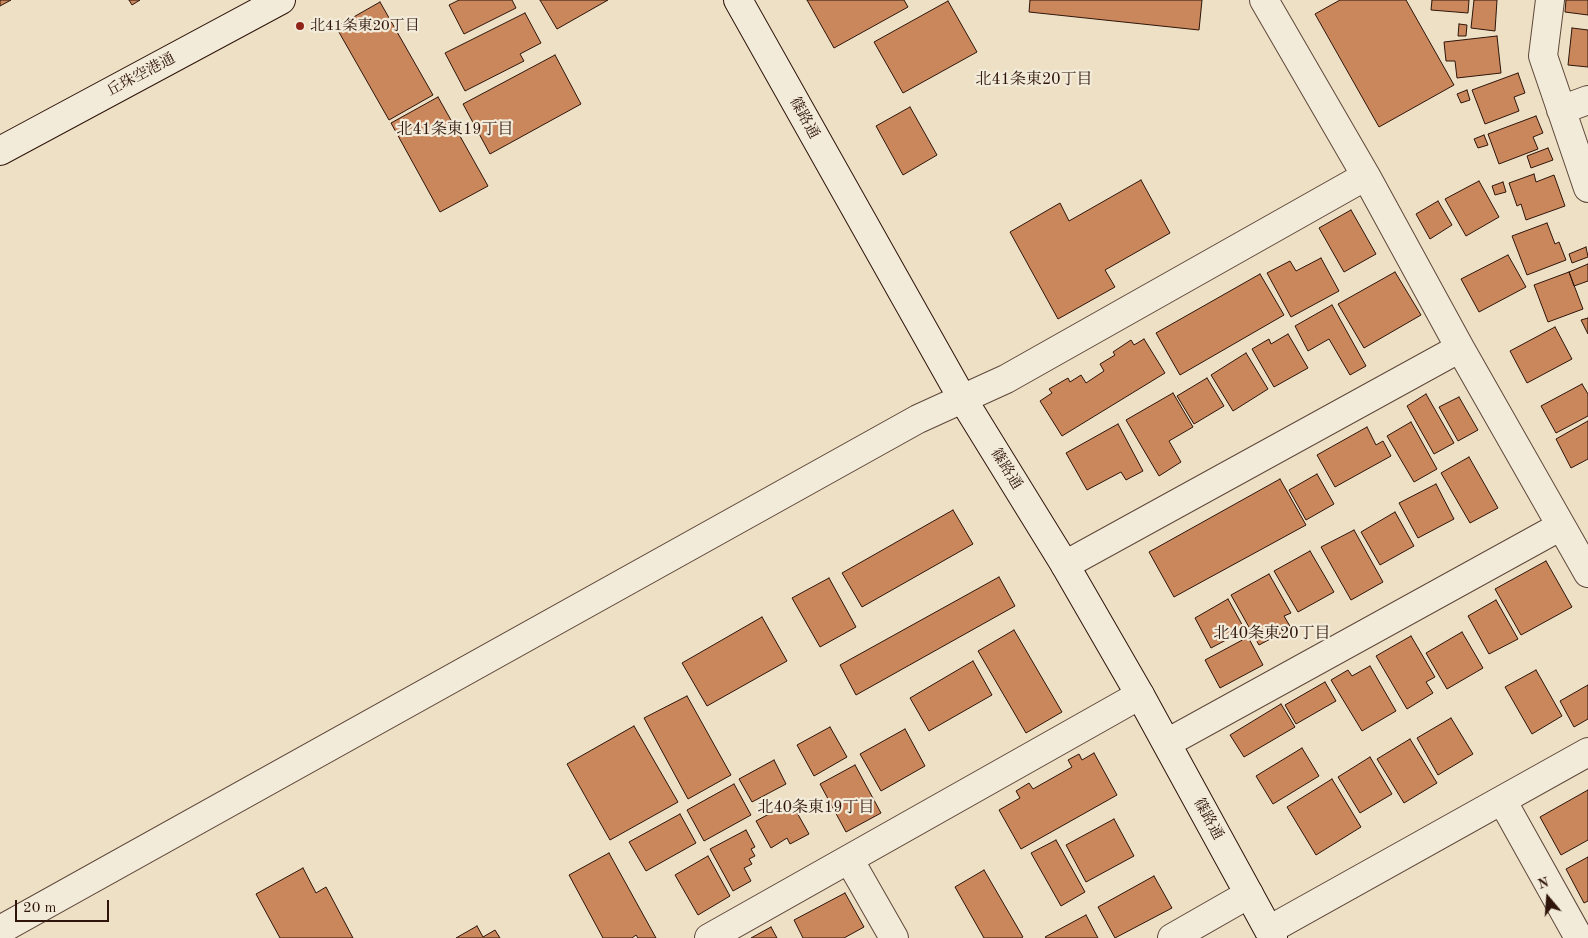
<!DOCTYPE html>
<html>
<head>
<meta charset="utf-8">
<style>
	body { margin:0 }
	#map { position:relative; width:1588px; height:938px; overflow:hidden; background:#ede0c5; font-family:"Old Standard TT",serif }
	canvas { display:block }
	.north { position:absolute; left:1523px; top:873px; width:50px; height:50px; -webkit-text-stroke:4px #f3ebd9; paint-order:stroke; rotate:342deg; font-size:14px; font-weight:700; line-height:20px; text-align:center; color:#2e140a }
	.north::after { content:''; display:block; margin:auto; width:18px; height:22px; background:#2e140a; clip-path:polygon(50% 0,100% 100%,50% 72%,0 100%) }
	.scale { position:absolute; left:15px; top:900px; width:94px; height:22px; box-sizing:border-box; border:2px solid #2e140a; border-top:0; padding-left:6px; font-size:15px; line-height:18px; white-space:nowrap; color:#2e140a; -webkit-text-stroke:4px #f3ebd9; paint-order:stroke }
</style>
</head>
<body>
<div id="map">
<canvas width="1588" height="938"></canvas>
<div class="north">N</div>
<div class="scale">20 m</div>
</div>
<script>
const g = document.querySelector('canvas').getContext('2d');
g.lineJoin = 'round';
function paint(path, color) { g.fillStyle = color; g.fill(path, 'evenodd'); }
const poly = rows => new Path2D(rows.map(r => 'M' + r).join(''));
function trace(path, color, width, dash) { g.strokeStyle = color; g.lineWidth = width; g.lineCap = dash ? 'butt' : 'round'; g.setLineDash(dash || []); g.stroke(path); }
function drawText(font, color, halo, rows, align = 'center') {
  g.font = font + ' "Old Standard TT","Noto Serif JP",serif'; g.lineWidth = 4.5; g.setLineDash([]); g.textBaseline = 'middle'; g.strokeStyle = halo; g.fillStyle = color; for (const [text, x, y, turn = 0] of rows) {
    g.save(); g.translate(x, y); g.rotate((+turn || 0) * Math.PI / 180); g.textAlign = isNaN(turn) ? turn : align; if (halo) g.strokeText(text, 0, 0); g.fillText(text, 0, 0); g.restore();
  }
}
const building = poly([
	[0,0,11,0,0,6,0,0],
	[129,0,140,0,132,5,129,0],
	[459,0,512,0,516,8,464,34,449,5,459,0],
	[540,0,608,0,557,29,540,0],
	[807,0,904,0,908,7,834,48,807,0],
	[1030,0,1202,0,1199,30,1029,12,1030,0],
	[1340,0,1406,0,1454,85,1379,127,1315,14,1340,0],
	[1432,0,1469,0,1468,13,1431,10,1432,0],
	[1474,0,1497,0,1495,31,1471,28,1474,0],
	[1566,0,1588,0,1588,15,1565,12,1566,0],
	[948,1,977,52,903,93,874,42,948,1],
	[380,2,433,95,389,120,336,27,380,2],
	[525,13,541,43,520,54,524,61,465,91,445,53,525,13],
	[1459,24,1467,25,1466,36,1458,36,1459,24],
	[1572,28,1588,30,1588,67,1568,65,1572,28],
	[1497,36,1501,73,1457,78,1455,61,1446,61,1444,42,1497,36],
	[555,55,581,104,490,154,463,104,555,55],
	[1518,73,1525,93,1514,97,1519,111,1485,124,1472,90,1518,73],
	[1467,90,1470,100,1461,103,1457,94,1467,90],
	[438,97,488,186,440,212,391,123,438,97],
	[910,107,937,155,903,175,876,126,910,107],
	[1536,116,1543,133,1533,137,1538,149,1499,164,1488,134,1536,116],
	[1484,135,1488,145,1478,148,1474,139,1484,135],
	[1548,148,1553,160,1531,168,1527,156,1548,148],
	[1534,174,1536,182,1554,175,1565,206,1526,220,1521,204,1517,206,1509,183,1534,174],
	[1141,180,1170,233,1105,270,1115,287,1058,319,1010,232,1060,203,1069,221,1141,180],
	[1479,181,1499,217,1466,236,1445,199,1479,181],
	[1503,182,1506,192,1495,195,1492,186,1503,182],
	[1438,201,1452,225,1430,239,1416,214,1438,201],
	[1351,210,1376,254,1344,272,1319,228,1351,210],
	[1547,223,1555,244,1559,242,1566,260,1527,275,1512,236,1547,223],
	[1586,247,1588,257,1572,263,1569,254,1586,247],
	[1508,255,1526,287,1479,312,1461,279,1508,255],
	[1321,258,1339,291,1291,317,1267,273,1290,261,1296,271,1321,258],
	[1588,264,1588,281,1574,286,1569,272,1588,264],
	[1395,272,1421,315,1364,348,1338,304,1395,272],
	[1569,272,1583,309,1548,322,1534,285,1569,272],
	[1260,274,1284,315,1180,375,1156,333,1260,274],
	[1332,305,1366,366,1350,375,1329,339,1308,351,1295,326,1332,305],
	[1588,318,1588,334,1581,320,1588,318],
	[1555,327,1572,359,1527,383,1510,351,1555,327],
	[1288,334,1308,368,1274,387,1252,349,1269,339,1271,344,1288,334],
	[1144,339,1165,373,1062,436,1040,401,1052,393,1049,389,1068,378,1070,382,1081,375,1086,383,1104,371,1100,364,1115,355,1113,352,1131,340,1134,345,1144,339],
	[1246,353,1268,389,1233,411,1211,375,1246,353],
	[1207,378,1224,406,1194,424,1177,396,1207,378],
	[1582,384,1588,394,1588,416,1556,433,1541,406,1582,384],
	[1173,393,1193,427,1169,441,1181,462,1159,476,1126,420,1173,393],
	[1426,394,1454,443,1434,454,1407,406,1426,394],
	[1459,397,1478,430,1458,441,1439,407,1459,397],
	[1588,421,1588,459,1571,468,1556,439,1588,421],
	[1411,422,1437,469,1414,482,1387,436,1411,422],
	[1118,424,1143,471,1126,480,1121,472,1087,490,1066,453,1118,424],
	[1367,427,1376,445,1383,441,1391,456,1335,487,1317,455,1367,427],
	[1469,457,1498,508,1470,523,1441,473,1469,457],
	[1317,474,1334,504,1306,520,1289,490,1317,474],
	[1280,479,1306,525,1174,597,1149,552,1280,479],
	[1436,484,1454,519,1418,538,1399,503,1436,484],
	[953,510,973,544,862,607,842,573,953,510],
	[1395,512,1414,546,1380,565,1361,532,1395,512],
	[1354,530,1383,582,1351,600,1321,547,1354,530],
	[1310,551,1334,592,1298,612,1274,571,1310,551],
	[1546,561,1572,607,1521,635,1495,589,1546,561],
	[1269,574,1291,613,1284,616,1291,628,1259,645,1231,595,1269,574],
	[999,577,1015,606,856,695,840,665,999,577],
	[829,578,856,627,820,647,792,598,829,578],
	[1228,599,1245,630,1211,648,1195,618,1228,599],
	[1496,600,1518,639,1489,654,1468,616,1496,600],
	[762,617,787,661,707,706,682,663,762,617],
	[1014,630,1062,712,1026,733,978,651,1014,630],
	[1462,632,1483,668,1447,689,1426,653,1462,632],
	[1411,636,1435,677,1426,682,1433,693,1407,709,1376,656,1411,636],
	[1248,637,1263,665,1220,688,1205,660,1248,637],
	[973,661,992,695,929,731,910,698,973,661],
	[1370,666,1396,711,1362,731,1331,680,1348,670,1352,676,1370,666],
	[1536,670,1562,716,1532,734,1505,687,1536,670],
	[1325,682,1336,701,1296,724,1285,705,1325,682],
	[1588,685,1588,719,1574,727,1560,701,1588,685],
	[687,696,731,775,688,799,644,718,687,696],
	[1281,704,1295,727,1244,757,1230,735,1281,704],
	[1451,718,1473,754,1438,775,1417,738,1451,718],
	[634,726,678,802,610,840,567,764,634,726],
	[830,727,847,757,814,776,797,745,830,727],
	[905,729,925,766,881,791,860,754,905,729],
	[1410,739,1437,783,1404,803,1377,759,1410,739],
	[1302,748,1319,776,1273,804,1256,776,1302,748],
	[1094,753,1117,795,1021,849,999,810,1020,798,1016,791,1029,783,1033,789,1072,767,1068,760,1079,754,1082,760,1094,753],
	[1370,757,1392,794,1360,813,1338,777,1370,757],
	[774,760,786,784,752,802,739,779,774,760],
	[855,765,881,813,846,832,820,784,855,765],
	[1332,779,1361,827,1316,855,1287,807,1332,779],
	[734,784,751,815,704,841,687,810,734,784],
	[1588,790,1588,840,1561,855,1540,817,1588,790],
	[791,802,809,834,790,844,787,838,771,848,756,821,791,802],
	[680,814,696,843,646,871,629,842,680,814],
	[1114,819,1134,856,1086,882,1066,845,1114,819],
	[746,830,755,847,751,849,755,856,749,859,752,864,744,868,751,881,733,891,710,849,746,830],
	[1056,840,1085,892,1061,906,1031,853,1056,840],
	[609,853,656,938,638,938,636,935,632,938,603,938,569,875,609,853],
	[708,856,730,896,698,915,675,875,708,856],
	[1588,857,1588,901,1584,903,1566,869,1588,857],
	[303,868,316,893,326,887,353,938,280,938,256,894,303,868],
	[984,870,1023,937,1021,938,984,938,955,887,984,870],
	[1154,876,1172,908,1115,938,1098,907,1154,876],
	[845,893,864,927,844,938,803,938,794,920,845,893],
	[1086,915,1098,938,1046,938,1045,937,1086,915],
	[477,926,483,937,495,930,500,938,456,938,477,926],
	[771,927,777,938,751,938,771,927]
]);
paint(building, '#ca875b');
trace(building, '#2e140a', 1);
const street = poly([
	[1264,0,1366,176,1460,348,1588,573],
	[1550,0,1543,56,1588,188],
	[1561,110,1588,100],
	[1065,565,1460,348],
	[1167,743,1561,526],
	[1502,800,1579,938],
	[850,861,894,938],
	[0,930,918,419,1006,379,1366,176],
	[1269,930,1588,752],
	[709,938,1140,695],
	[1172,938,1249,894]
]);
const secondary = poly([
	[738,0,962,398,1065,565,1140,695,1273,938],
	[0,151,281,0]
]);
trace(street, '#5e4739', 30);
trace(secondary, '#2e140a', 30);
trace(street, '#f3ebd9', 28);
trace(secondary, '#f3ebd9', 28);
for (const [x, y, r, color] of [
	[300,26,5,"#8f2418"]
]) { const dot = new Path2D(); dot.arc(x, y, r, 0, 2 * Math.PI); g.fillStyle = color; g.fill(dot); trace(dot, '#f3ebd9', 2); }
drawText('15px', '#2e140a', '#f3ebd9', [
	["北41条東20丁目",310,26]
], 'left');
drawText('15px', '#2e140a', '#f3ebd9', [
	["丘珠空港通",141,75,-28],
	["篠路通",804,118,61],
	["篠路通",1006,469,58],
	["篠路通",1208,819,61]
]);
drawText('16px', '#2e140a', '#f3ebd9', [
	["北41条東20丁目",1034,80],
	["北41条東19丁目",455,130],
	["北40条東20丁目",1272,634],
	["北40条東19丁目",816,808]
]);
</script>
</body>
</html>
